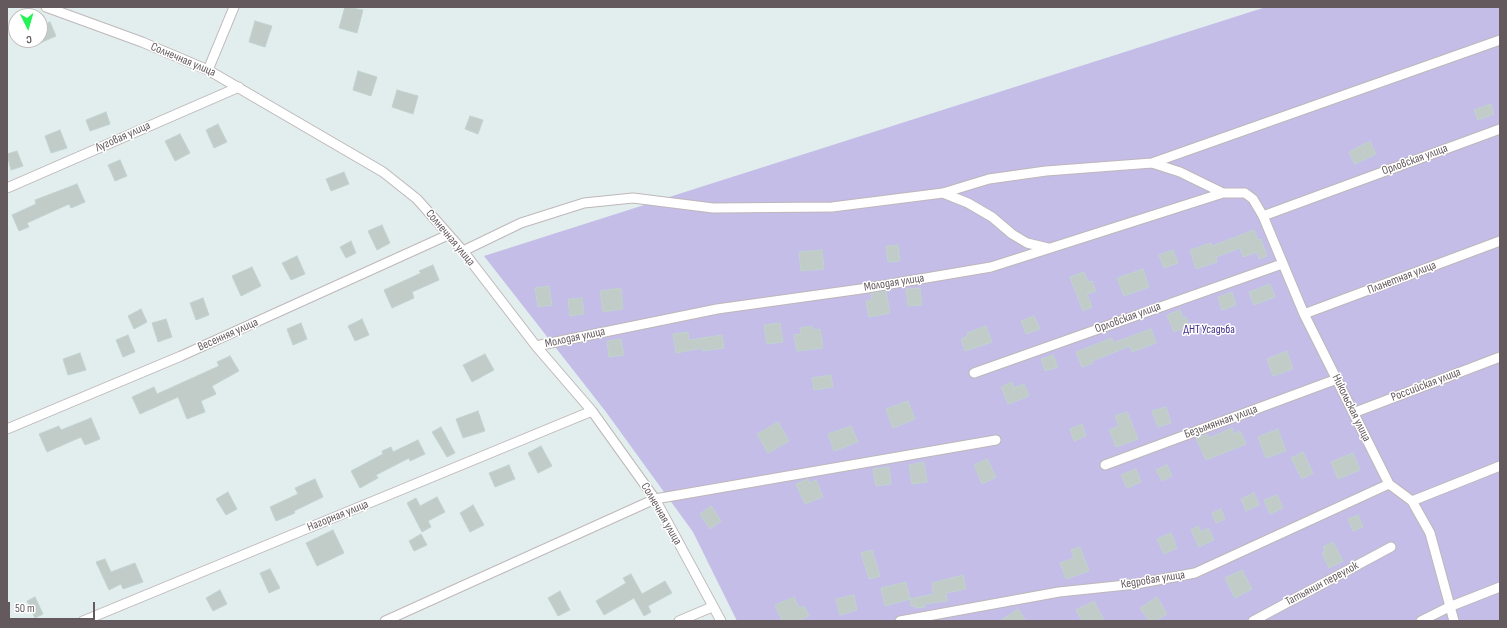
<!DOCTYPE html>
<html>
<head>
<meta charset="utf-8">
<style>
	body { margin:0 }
	#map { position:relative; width:1507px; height:628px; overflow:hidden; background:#e2eeed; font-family:"Sofia Sans Condensed",sans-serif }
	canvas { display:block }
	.frame { position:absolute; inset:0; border:8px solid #645a5d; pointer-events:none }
	.north { position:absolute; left:8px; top:8px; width:40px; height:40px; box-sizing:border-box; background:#fff; border:1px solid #c1bdbe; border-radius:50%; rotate:175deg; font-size:11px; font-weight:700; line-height:16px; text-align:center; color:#645a5d }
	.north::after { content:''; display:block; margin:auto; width:14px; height:18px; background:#23f354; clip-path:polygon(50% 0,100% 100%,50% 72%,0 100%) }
	.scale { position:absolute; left:8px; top:602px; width:87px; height:18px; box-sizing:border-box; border:2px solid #645a5d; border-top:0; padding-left:5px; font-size:12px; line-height:14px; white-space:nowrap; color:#645a5d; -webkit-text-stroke:3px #fff; paint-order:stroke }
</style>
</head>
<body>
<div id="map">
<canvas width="1507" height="628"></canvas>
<div class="frame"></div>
<div class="north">С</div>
<div class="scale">50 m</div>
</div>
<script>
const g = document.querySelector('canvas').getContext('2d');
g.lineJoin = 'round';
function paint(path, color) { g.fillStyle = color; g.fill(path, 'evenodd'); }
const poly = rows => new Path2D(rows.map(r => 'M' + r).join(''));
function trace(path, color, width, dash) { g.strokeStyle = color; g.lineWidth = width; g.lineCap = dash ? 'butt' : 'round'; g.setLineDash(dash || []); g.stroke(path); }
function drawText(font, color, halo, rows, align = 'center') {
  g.font = font + ' "Sofia Sans Condensed",sans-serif'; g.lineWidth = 3; g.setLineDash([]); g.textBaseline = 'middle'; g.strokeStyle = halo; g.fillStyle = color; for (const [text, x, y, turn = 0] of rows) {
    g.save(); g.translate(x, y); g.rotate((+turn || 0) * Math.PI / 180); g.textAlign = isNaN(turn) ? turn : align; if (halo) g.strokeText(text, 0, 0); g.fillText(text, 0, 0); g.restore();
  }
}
paint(poly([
	[1266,7,1500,7,1500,621,737,621,693,532,606,412,484,256]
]), '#c3bde7');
const building = poly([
	[345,7,363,10,357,33,339,28,345,7],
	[255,21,272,26,265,47,249,42,255,21],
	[50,22,56,36,40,43,40,27,50,22],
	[358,71,377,77,371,96,353,90,358,71],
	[397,90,418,96,413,114,392,107,397,90],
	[1491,104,1494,114,1478,120,1474,110,1491,104],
	[106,112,110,124,90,131,86,120,106,112],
	[470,116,483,120,478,134,465,129,470,116],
	[218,124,227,142,214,148,206,130,218,124],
	[60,130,67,148,51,153,45,136,60,130],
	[180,134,190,153,175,161,165,141,180,134],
	[1370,141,1376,154,1355,164,1349,152,1370,141],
	[17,151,23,166,11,170,7,154,17,151],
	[120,160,127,176,115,181,108,165,120,160],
	[344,172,349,184,331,191,326,179,344,172],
	[77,184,85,202,71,208,69,204,27,223,29,227,19,231,12,215,36,204,35,200,77,184],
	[382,225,390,243,377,250,368,231,382,225],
	[1254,230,1258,240,1261,239,1267,256,1259,259,1257,252,1243,257,1240,248,1216,257,1217,262,1196,269,1190,250,1211,243,1212,246,1254,230],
	[351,241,356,253,346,258,340,247,351,241],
	[898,245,900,261,888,262,886,246,898,245],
	[822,250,824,269,801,271,799,252,822,250],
	[1173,250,1178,263,1164,268,1159,255,1173,250],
	[297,256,305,274,291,280,282,263,297,256],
	[433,265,439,280,412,292,414,298,392,308,384,290,421,273,419,271,433,265],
	[252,267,261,286,241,296,232,276,252,267],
	[1143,269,1149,287,1124,296,1117,278,1143,269],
	[1084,272,1088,282,1092,281,1096,291,1087,294,1092,307,1083,311,1070,277,1084,272],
	[1270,284,1275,297,1254,305,1249,292,1270,284],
	[549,286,552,305,538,307,535,288,549,286],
	[621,288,623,309,603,312,600,291,621,288],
	[920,288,922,305,908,306,906,289,920,288],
	[886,291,890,313,869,317,866,301,872,300,871,293,886,291],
	[1232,292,1236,305,1222,310,1218,297,1232,292],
	[203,298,209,315,196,320,190,303,203,298],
	[582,298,584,314,570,316,568,299,582,298],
	[141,309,147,322,134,329,128,316,141,309],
	[1180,310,1183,318,1186,317,1190,326,1174,332,1167,315,1180,310],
	[1034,316,1040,329,1026,334,1021,321,1034,316],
	[166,319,172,337,158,342,152,323,166,319],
	[362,319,369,335,355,341,348,326,362,319],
	[301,323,307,339,293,345,287,329,301,323],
	[780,323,783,342,767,344,764,325,780,323],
	[812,326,813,330,820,329,823,348,797,351,794,335,801,334,800,328,812,326],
	[986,326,992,342,965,351,961,339,968,336,967,333,986,326],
	[1151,329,1156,343,1132,352,1130,346,1092,361,1093,363,1082,367,1076,352,1112,338,1113,343,1151,329],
	[688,332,689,340,722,335,724,348,702,351,702,348,676,353,673,334,688,332],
	[128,335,135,352,123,357,116,340,128,335],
	[621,339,624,355,609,357,607,341,621,339],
	[1287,351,1293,369,1273,376,1267,359,1287,351],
	[80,353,86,370,68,375,63,359,80,353],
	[485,354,494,370,472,382,463,365,485,354],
	[1053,355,1058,367,1045,371,1041,359,1053,355],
	[230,356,239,371,212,386,216,394,201,401,205,412,187,419,178,397,140,414,132,397,154,387,157,394,219,366,217,362,230,356],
	[831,375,833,387,814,390,812,378,831,375],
	[1012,382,1014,388,1024,384,1029,396,1008,404,1001,387,1012,382],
	[908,401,915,419,893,428,886,409,908,401],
	[1166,407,1171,423,1158,427,1152,411,1166,407],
	[478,411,485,431,463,438,456,419,478,411],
	[1127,412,1138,439,1116,447,1109,430,1119,426,1115,416,1127,412],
	[91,418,100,439,85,445,81,437,47,452,39,434,59,426,61,430,91,418],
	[778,422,789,441,768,453,757,434,778,422],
	[1082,424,1086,436,1074,441,1070,429,1082,424],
	[851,426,858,442,834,451,828,434,851,426],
	[441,427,455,453,447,457,432,432,441,427],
	[1232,428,1234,434,1240,431,1246,444,1206,460,1196,438,1207,434,1209,438,1232,428],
	[1278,429,1286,451,1266,458,1258,437,1278,429],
	[418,440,425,454,410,461,409,458,376,475,378,478,360,488,351,471,383,454,382,451,391,447,393,452,418,440],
	[541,446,552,466,538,473,528,453,541,446],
	[1303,452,1313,473,1302,479,1291,458,1303,452],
	[1353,453,1360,470,1338,479,1331,462,1353,453],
	[987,459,996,477,982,484,974,465,987,459],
	[924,462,927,482,912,484,909,465,924,462],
	[509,465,515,479,495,487,489,473,509,465],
	[1167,465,1172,476,1162,481,1156,470,1167,465],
	[889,467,891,484,876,486,873,469,889,467],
	[1136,469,1141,482,1127,488,1121,475,1136,469],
	[315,479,323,497,294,511,295,513,276,521,270,507,298,494,295,488,315,479],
	[808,479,809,483,816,480,823,497,805,504,796,484,808,479],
	[228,492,237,509,226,515,216,499,228,492],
	[1254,493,1259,505,1246,511,1241,499,1254,493],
	[1277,495,1283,508,1270,514,1264,500,1277,495],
	[437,497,445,512,428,521,431,527,422,532,407,503,416,498,420,506,437,497],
	[473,505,484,525,470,532,460,513,473,505],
	[711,506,721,521,710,529,700,514,711,506],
	[1221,509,1225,519,1216,523,1212,513,1221,509],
	[1358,515,1363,527,1353,531,1348,519,1358,515],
	[1198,526,1201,532,1208,528,1214,540,1199,547,1191,530,1198,526],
	[333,530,344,553,317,566,306,543,333,530],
	[1171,533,1177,548,1164,554,1157,539,1171,533],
	[421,534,427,545,414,551,409,541,421,534],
	[1333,542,1343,561,1329,568,1322,553,1325,551,1323,547,1333,542],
	[1080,547,1089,571,1066,579,1060,563,1074,558,1071,550,1080,547],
	[872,550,880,576,869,579,861,553,872,550],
	[105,559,111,572,135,563,143,582,123,589,121,584,109,590,96,562,105,559],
	[270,569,280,588,269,593,260,573,270,569],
	[1242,570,1252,589,1235,598,1225,578,1242,570],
	[631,574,642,594,665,581,672,593,648,606,651,612,644,616,634,598,604,615,596,601,626,583,623,578,631,574],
	[963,575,966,589,946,593,947,601,924,604,925,607,916,608,916,606,911,606,910,599,885,606,881,588,906,582,910,599,933,594,932,583,963,575],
	[220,590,227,604,213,611,206,598,220,590],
	[560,591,570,610,558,616,548,598,560,591],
	[854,595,857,610,840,615,836,599,854,595],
	[35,597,43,614,35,618,27,601,35,597],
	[794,597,799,608,804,606,809,616,798,621,782,621,775,605,794,597],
	[1157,597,1167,614,1155,621,1149,621,1140,608,1157,597],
	[1094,601,1104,621,1082,621,1076,610,1094,601],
	[1018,609,1026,621,1000,621,1018,609]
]);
paint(building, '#c1ccc9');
trace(building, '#c0d3d0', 1);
const minor = poly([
	[46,7,142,42,208,70,383,172,417,199,463,251,536,346,592,411,655,499,721,621],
	[208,70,234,7],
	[1152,163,1180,172,1223,193],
	[7,188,239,87],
	[943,193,968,203,992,217,1012,234,1027,243,1048,248],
	[1263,216,1500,129],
	[463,251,521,223,584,203,633,198,713,208,832,207,943,193,989,179,1046,171,1152,163,1500,40],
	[1304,314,1500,241],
	[536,346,717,309,861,289,991,267,1223,193,1245,193,1253,199,1263,216,1304,314,1389,484,1412,501,1430,533,1454,621],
	[974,373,1282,264],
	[1353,413,1500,357],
	[7,429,181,356,448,235],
	[1105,465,1337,379],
	[1412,501,1500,466],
	[83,621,592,411],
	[385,621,655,499,996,440],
	[679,621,712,607],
	[900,621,1059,592,1136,584,1195,573,1389,484],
	[1253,621,1391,547],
	[1421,621,1449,607,1500,587]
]);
trace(minor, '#bfb7b9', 11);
trace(minor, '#fff', 9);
drawText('12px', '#645a5d', '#fff', [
	["Солнечная улица",183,60,23],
	["Луговая улица",123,137,-24],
	["Орловская улица",1415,160,-20],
	["Солнечная улица",450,238,50],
	["Планетная улица",1402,278,-21],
	["Молодая улица",894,283,-9],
	["Орловская улица",1128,318,-20],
	["Весенняя улица",228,335,-24],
	["Молодая улица",575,338,-12],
	["Российская улица",1426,385,-21],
	["Никольская улица",1351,408,64],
	["Безымянная улица",1221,422,-20],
	["Солнечная улица",661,514,60],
	["Нагорная улица",338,516,-22],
	["Кедровая улица",1153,580,-9],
	["Татьянин переулок",1322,584,-28]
]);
drawText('12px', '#44318c', '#fff', [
	["ДНТ Усадьба",1209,330]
]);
</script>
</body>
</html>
